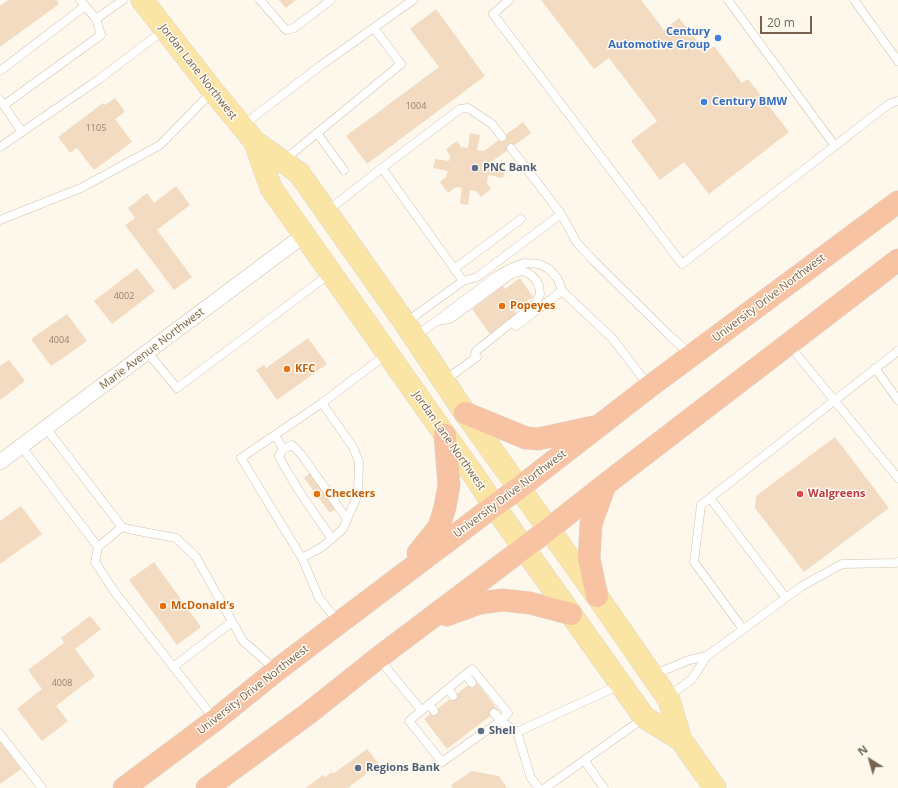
<!DOCTYPE html>
<html>
<head>
<meta charset="utf-8">
<style>
	body { margin:0 }
	#map { position:relative; width:898px; height:788px; overflow:hidden; background:#fdf8eb; font-family:"Open Sans",sans-serif }
	canvas { display:block }
	.north { position:absolute; left:850px; top:740px; width:40px; height:40px; -webkit-text-stroke:3px #fffbf2; paint-order:stroke; rotate:323deg; font-size:11px; font-weight:700; line-height:16px; text-align:center; color:#79624d }
	.north::after { content:''; display:block; margin:auto; width:14px; height:18px; background:#79624d; clip-path:polygon(50% 0,100% 100%,50% 72%,0 100%) }
	.scale { position:absolute; left:760px; top:16px; width:52px; height:18px; box-sizing:border-box; border:2px solid #79624d; border-top:0; padding-left:5px; font-size:12px; line-height:14px; white-space:nowrap; color:#79624d; -webkit-text-stroke:3px #fffbf2; paint-order:stroke }
</style>
</head>
<body>
<div id="map">
<canvas width="898" height="788"></canvas>
<div class="north">N</div>
<div class="scale">20 m</div>
</div>
<script>
const g = document.querySelector('canvas').getContext('2d');
g.lineJoin = 'round';
function paint(path, color) { g.fillStyle = color; g.fill(path, 'evenodd'); }
const poly = rows => new Path2D(rows.map(r => 'M' + r).join(''));
function trace(path, color, width, dash) { g.strokeStyle = color; g.lineWidth = width; g.lineCap = dash ? 'butt' : 'round'; g.setLineDash(dash || []); g.stroke(path); }
function drawText(font, color, halo, rows, align = 'center') {
  g.font = font + ' "Open Sans",sans-serif'; g.lineWidth = 3; g.setLineDash([]); g.textBaseline = 'middle'; g.strokeStyle = halo; g.fillStyle = color; for (const [text, x, y, turn = 0] of rows) {
    g.save(); g.translate(x, y); g.rotate((+turn || 0) * Math.PI / 180); g.textAlign = isNaN(turn) ? turn : align; if (halo) g.strokeText(text, 0, 0); g.fillText(text, 0, 0); g.restore();
  }
}
paint(poly([
	[8,0,57,0,59,4,0,47,0,6],
	[279,0,296,0,286,8],
	[541,0,641,0,664,30,679,18,706,52,714,46,742,83,748,79,789,132,709,194,684,162,660,180,631,141,657,121,609,58,594,69],
	[436,9,485,76,367,164,346,136,439,67,410,29],
	[115,98,125,112,115,119,132,142,94,170,77,148,70,153,58,137,103,103,105,105],
	[523,122,531,133,490,163,489,168,505,171,503,178,488,175,487,183,491,189,481,197,476,191,470,190,468,205,460,204,462,188,456,187,448,193,440,182,446,177,448,171,433,168,435,159,449,161,450,156,446,149,457,141,461,147,468,148,470,133,480,135,477,150,484,151],
	[176,186,190,205,157,230,192,277,174,290,125,225,135,218,128,208,147,193,154,203],
	[137,268,155,291,112,324,94,301],
	[520,278,533,297,514,311,517,314,490,334,472,309,503,286,505,289],
	[67,314,87,341,51,366,31,339],
	[308,338,327,364,277,400,256,370,264,365,266,368],
	[9,360,25,381,0,400,0,366],
	[835,437,889,508,804,572,755,508,756,496],
	[311,472,338,507,330,513,304,478],
	[21,506,42,534,0,564,0,521],
	[154,562,201,627,177,645,129,580],
	[90,616,101,629,75,649,95,676,56,706,68,721,42,741,17,709,42,689,28,670,64,643,61,638],
	[475,680,498,710,447,749,424,719],
	[0,741,21,769,0,784],
	[367,749,379,764,348,788,306,788,323,775,325,777,332,772,333,774],
	[472,771,499,776,507,788,453,788,451,785]
]), '#f3dbc2');
const lane = poly([
	[260,0,286,30,294,28,331,0],
	[509,0,493,14,682,264,889,104,898,101],
	[728,0,835,146],
	[854,0,898,61],
	[96,19,123,0],
	[0,71,85,6],
	[0,100,22,132],
	[4,105,101,35,96,19,80,0],
	[242,126,320,66,413,0],
	[317,133,344,170],
	[0,147,98,80,164,30],
	[511,148,561,214,577,243,594,261,669,335,691,355],
	[283,161,401,64,374,28],
	[382,168,460,109,468,108,492,124,502,137],
	[326,212,382,168,463,281,405,323],
	[0,220,81,188,160,145,212,92],
	[454,269,521,219],
	[463,281,477,277,561,214],
	[437,321,450,319,510,275,518,272,524,271,531,275,536,280,539,286,540,294,536,303,476,351,474,359],
	[516,326,562,291],
	[415,337,495,277,509,269,524,263,539,264,549,269,558,279,562,291,612,338,649,386],
	[789,345,898,478],
	[147,352,177,388,331,273],
	[875,368,898,400],
	[445,380,477,357],
	[46,428,122,527],
	[275,435,283,449],
	[21,446,98,547],
	[710,498,786,598],
	[332,539,299,491,284,466,279,456,283,449,292,445,301,454,347,519],
	[302,558,322,547,343,529,358,494,359,462,353,447,322,403],
	[339,623,319,598,302,558,241,458,322,403,387,354],
	[743,629,694,562,701,505,898,351],
	[379,659,421,710],
	[173,667,232,622],
	[466,675,472,683],
	[653,675,689,660,707,656],
	[448,689,453,696],
	[668,697,692,679,707,656,802,586,842,564,896,563,898,562],
	[429,704,434,711],
	[494,713,501,721,508,713,472,669,409,721,442,762,483,733,501,721,517,732,620,685],
	[215,720,114,591,95,562,98,547,122,527,133,530,176,538,196,557,243,641,276,670],
	[517,732,531,778,539,788],
	[0,734,42,788],
	[584,760,604,788],
	[545,788,644,718]
]);
const street = poly([
	[0,462,304,235]
]);
const primary = poly([
	[142,0,213,91,255,142,299,173,405,323,465,413,597,596,669,700,681,740,715,788],
	[255,142,271,188,445,435,478,481,494,506,644,717,681,740]
]);
const highway = poly([
	[465,413,526,438,538,439,593,427],
	[418,553,439,527,445,507,449,485,445,435],
	[597,596,589,559,591,524,605,485],
	[447,615,480,603,502,600,530,603,571,614],
	[124,788,215,720,277,670,339,623,494,506,519,488,649,387,898,202],
	[207,788,309,713,378,658,549,529,606,484,898,260]
]);
trace(lane, '#d0c1af', 9);
trace(street, '#d0c1af', 16);
trace(primary, '#dcd6d1', 23);
trace(highway, '#dcd6d1', 23);
trace(lane, '#fff', 8);
trace(street, '#fff', 15);
trace(primary, '#fbe5a4', 22);
trace(highway, '#f7c3a2', 22);
for (const [x, y, r, color] of [
	[718,38,4,"#3f7fe0"],
	[704,102,4,"#3f7fe0"],
	[475,168,4,"#5c6f8a"],
	[502,306,4,"#e8710a"],
	[287,369,4,"#e8710a"],
	[317,494,4,"#e8710a"],
	[800,494,4,"#e0444e"],
	[163,606,4,"#e8710a"],
	[481,731,4,"#5c6f8a"],
	[358,768,4,"#5c6f8a"]
]) { const dot = new Path2D(); dot.arc(x, y, r, 0, 2 * Math.PI); g.fillStyle = color; g.fill(dot); trace(dot, '#fffbf2', 1.5); }
drawText('9px', '#98806a', null, [
	["1004",416,106],
	["1105",96,128],
	["4002",124,296],
	["4004",59,340],
	["4008",62,683]
]);
drawText('bold 11px', '#366cbe', '#fffbf2', [
	["Century",710,32],
	["Automotive Group",710,45],
	["Century BMW",712,102,"left"]
], 'right');
drawText('11px', '#79624d', '#fffbf2', [
	["Jordan Lane Northwest",198,72,52],
	["University Drive Northwest",769,298,-37],
	["Marie Avenue Northwest",152,349,-37],
	["Jordan Lane Northwest",449,441,55],
	["University Drive Northwest",510,494,-37],
	["University Drive Northwest",253,690,-38]
]);
drawText('bold 11px', '#4e5e75', '#fffbf2', [
	["PNC Bank",483,168],
	["Shell",489,731],
	["Regions Bank",366,768]
], 'left');
drawText('bold 11px', '#c56008', '#fffbf2', [
	["Popeyes",510,306],
	["KFC",295,369],
	["Checkers",325,494],
	["McDonald's",171,606]
], 'left');
drawText('bold 11px', '#be3a42', '#fffbf2', [
	["Walgreens",808,494]
], 'left');
</script>
</body>
</html>
